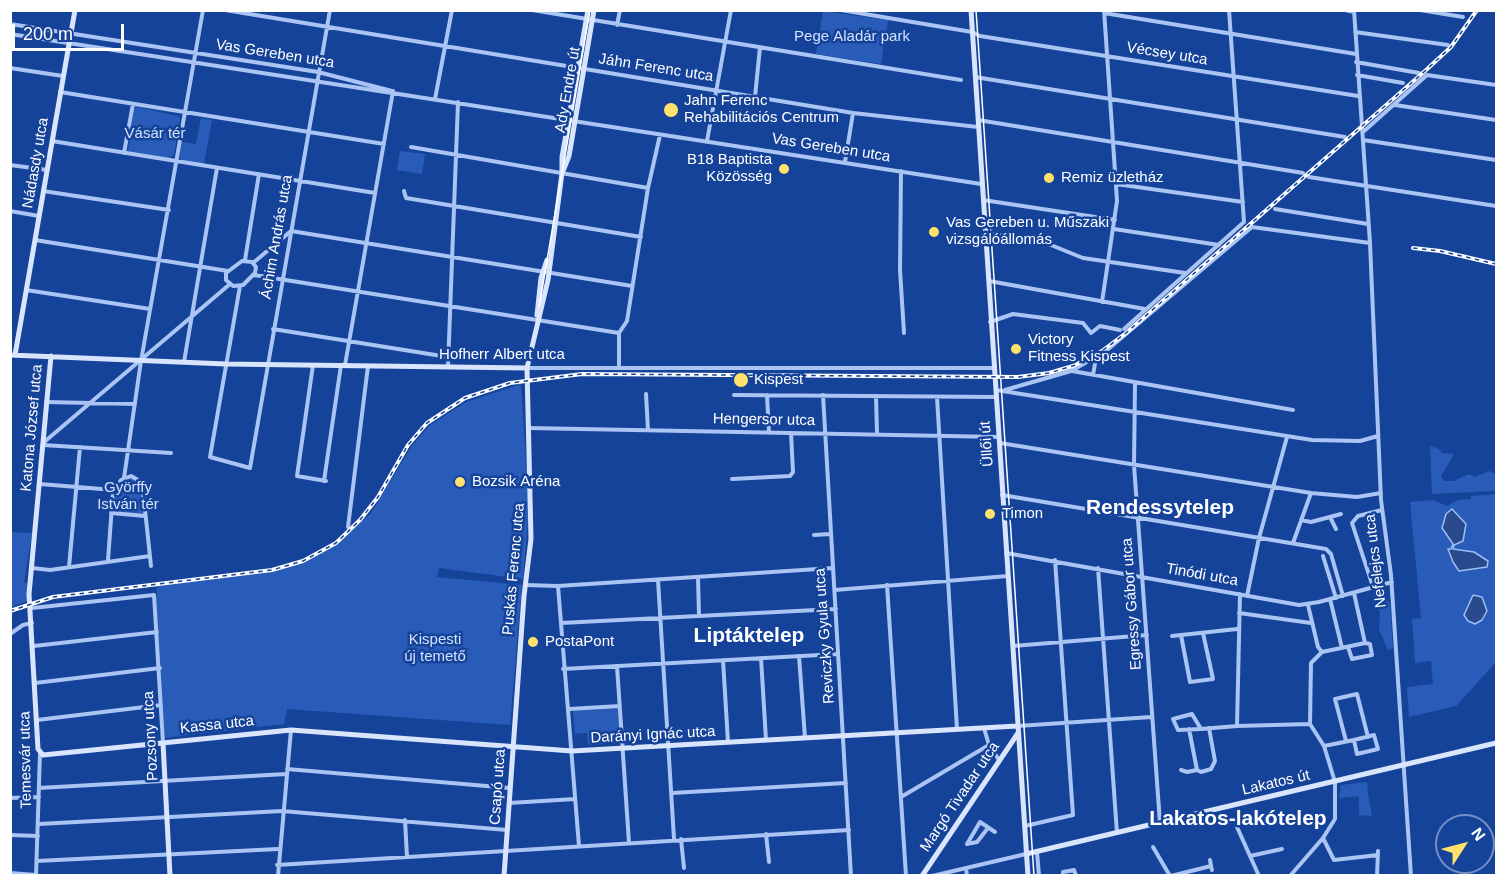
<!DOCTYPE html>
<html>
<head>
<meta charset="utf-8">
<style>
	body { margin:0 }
	#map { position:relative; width:1507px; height:886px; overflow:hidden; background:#15439a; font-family:Arial,sans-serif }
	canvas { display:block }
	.frame { position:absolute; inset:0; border:12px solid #fff; pointer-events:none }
	.north { position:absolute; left:1435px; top:814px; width:60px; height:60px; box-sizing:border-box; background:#15439a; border:2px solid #738ec2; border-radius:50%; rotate:54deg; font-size:16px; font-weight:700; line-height:24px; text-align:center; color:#fff }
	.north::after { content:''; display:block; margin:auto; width:21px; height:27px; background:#ffe26b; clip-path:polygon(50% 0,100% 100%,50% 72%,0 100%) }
	.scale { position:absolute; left:12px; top:24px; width:112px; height:27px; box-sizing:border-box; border:3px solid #fff; border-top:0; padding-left:8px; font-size:18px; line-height:21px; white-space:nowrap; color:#fff; -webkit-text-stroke:4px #15439a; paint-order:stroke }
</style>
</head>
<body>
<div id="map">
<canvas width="1507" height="886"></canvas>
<div class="frame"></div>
<div class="north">N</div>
<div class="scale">200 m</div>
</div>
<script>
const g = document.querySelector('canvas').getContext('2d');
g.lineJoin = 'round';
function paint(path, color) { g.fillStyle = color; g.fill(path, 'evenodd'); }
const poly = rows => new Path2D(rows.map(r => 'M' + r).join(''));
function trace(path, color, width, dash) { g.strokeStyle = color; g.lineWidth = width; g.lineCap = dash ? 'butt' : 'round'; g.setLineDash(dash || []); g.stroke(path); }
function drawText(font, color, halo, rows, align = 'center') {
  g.font = font + ' Arial,sans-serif'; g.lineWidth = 5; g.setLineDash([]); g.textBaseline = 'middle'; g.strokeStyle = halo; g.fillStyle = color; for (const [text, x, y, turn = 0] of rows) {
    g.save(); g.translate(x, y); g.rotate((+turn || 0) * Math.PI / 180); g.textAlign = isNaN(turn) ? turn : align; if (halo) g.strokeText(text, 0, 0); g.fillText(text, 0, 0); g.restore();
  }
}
paint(poly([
	[823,11,888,20,881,64,816,54],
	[137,107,178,116,180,119,174,155,169,158,128,151,134,109],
	[201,118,212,120,204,164,179,160,182,142,196,144],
	[400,151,425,154,422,174,397,170],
	[521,384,529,508,523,579,439,568,437,577,522,585,510,725,287,709,284,724,164,738,154,600,157,597,157,585,278,569,304,562,330,548,371,513,411,447,429,426,466,402],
	[1430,446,1439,449,1442,453,1454,454,1441,476,1444,481,1454,481,1469,474,1475,477,1489,471,1496,474,1496,491,1432,494],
	[131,476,141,485,145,516,111,513,113,492,121,480],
	[1496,494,1496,662,1456,706,1409,717,1407,687,1433,684,1431,661,1415,663,1412,619,1421,618,1410,502,1432,500,1447,506,1458,500,1471,499,1471,496],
	[10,532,32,533,24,583,27,583,28,601,11,607],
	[1375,591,1386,597,1390,605,1393,648,1388,650,1379,629,1380,612,1372,602],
	[619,708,621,743,588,745,587,733,575,734,573,711],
	[1367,782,1368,793,1372,816,1359,815,1359,796,1339,798,1341,785]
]), '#295cb8');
const water = poly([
	[1452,509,1466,524,1463,541,1454,545,1453,549,1474,552,1488,561,1487,567,1459,571,1453,562,1448,549,1451,549,1453,544,1442,528,1446,514,1452,509],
	[1473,595,1482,597,1487,611,1482,620,1475,624,1468,621,1464,615,1473,595]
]);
paint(water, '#294a8c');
trace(water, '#9cbdf5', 1.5);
trace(poly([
	[225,10,853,113,978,127],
	[532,10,961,80],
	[841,10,972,32,980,36,1358,96],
	[1345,10,1354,12],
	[1354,10,1370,243,1381,500,1391,575,1411,876],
	[1420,10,1463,17],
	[1104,13,1356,54],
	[10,24,318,72,392,91],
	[617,25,620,10],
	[1355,32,1448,45],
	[10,34,981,184],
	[10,37,13,25],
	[1356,62,1419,73],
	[10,68,63,76],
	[1357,75,1403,83],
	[975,77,1345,137],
	[60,92,384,144],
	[755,97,760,47],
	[435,99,452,10],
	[1395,105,1496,120],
	[978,120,1303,173],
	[1363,132,1427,75,1496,85],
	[1363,140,1496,160],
	[52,141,375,193],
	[707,141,731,10],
	[411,147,648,188],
	[124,153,133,104],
	[845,162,853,113],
	[10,165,47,170],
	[901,171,900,270,904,333],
	[1309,177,1496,206],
	[1116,184,1243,202],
	[43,191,169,210],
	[404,191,406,198,641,237],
	[983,200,1115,220],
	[1275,209,1368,224],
	[10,211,39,216],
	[1114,229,1219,245],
	[985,233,1041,241,1083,258,1185,273],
	[35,240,228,271],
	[245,260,259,174],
	[242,261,252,262,256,267,255,273,243,285,233,286,226,280,226,273,242,261],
	[253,263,291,231,632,286],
	[254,275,619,333],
	[989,281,1145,309],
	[240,286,210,457,250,468,330,10],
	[26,290,150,309],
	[1102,302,1117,201,1104,10],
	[990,322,1013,314,1083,323,1091,333,1100,326,1120,330],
	[273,329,448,357],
	[1124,329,1244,222,1229,10],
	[619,333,627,321,648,188,660,135],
	[184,362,217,168],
	[313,365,297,476,326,481],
	[345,365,393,91],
	[448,367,458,102],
	[619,367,619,333],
	[527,368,994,368],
	[1072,371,1293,410],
	[1093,375,1096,358],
	[1135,383,1134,465,1160,823],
	[996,390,1312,440,1360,441,1378,436],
	[1005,390,1071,371,1106,351,1252,227,1370,243],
	[646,394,648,430],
	[734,395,996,397],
	[767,395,769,433],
	[823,395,851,876],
	[876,396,877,433],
	[937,397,957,729],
	[46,402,135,404],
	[528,428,999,437],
	[43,443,230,284],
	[1000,443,1311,493,1357,497,1381,493],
	[43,445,171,453],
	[124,478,141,361,203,10],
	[732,479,790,476,793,472,791,433],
	[324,481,341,365],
	[40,484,114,490],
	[1002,495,1326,549,1331,554,1343,596],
	[111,513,145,516],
	[1331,519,1336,529],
	[1301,520,1311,522,1341,514],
	[348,527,368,366],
	[814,535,830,534],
	[1293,543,1311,493],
	[1006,553,1299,605,1319,602,1392,582],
	[1323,556,1336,598],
	[108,560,113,492,121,480,131,476,138,480,143,491,151,566],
	[69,567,80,447],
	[32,568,50,570,150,556],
	[1098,568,1117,833],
	[698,577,699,615],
	[658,580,674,839],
	[526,585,558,586,833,568],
	[887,585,906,876],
	[558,586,579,846],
	[1373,587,1352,523,1358,516,1382,510],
	[835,590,1008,576],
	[1240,594,1237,726,1310,724],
	[1247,596,1259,538,1287,437],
	[1330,599,1342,648],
	[1308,605,1318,647,1322,652],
	[32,608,154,595,163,743],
	[1239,613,1311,623],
	[561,623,836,609],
	[10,634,23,625,32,623],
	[1181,635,1190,682,1213,679,1203,633],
	[1172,636,1237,629],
	[34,646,157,632],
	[1013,646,1147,635],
	[1348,647,1352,659,1372,655,1370,644,1365,643],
	[799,656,805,738],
	[761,658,766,740],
	[723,660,728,742],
	[617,666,629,843],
	[563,669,838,654],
	[35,683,160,668],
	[569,709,620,706],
	[37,720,161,705],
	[1018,726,1151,717],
	[984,728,989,745,999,760],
	[1189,729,1197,770,1201,772,1211,769,1215,761,1209,728],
	[1201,729,1192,714,1173,719,1178,730,1201,729,1237,726],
	[1346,741,1335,699,1357,694,1368,737],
	[1324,746,1354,740,1374,735,1378,749,1357,754,1354,740],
	[287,769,510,788],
	[1181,770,1187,772,1197,770],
	[39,788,286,774],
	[672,793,846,783],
	[901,797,989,745],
	[10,798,39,797],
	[509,803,575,799],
	[405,820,407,857],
	[39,824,282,811,507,830],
	[1025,826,1073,815,1055,560],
	[1237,827,1259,876],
	[766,834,769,862],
	[10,835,38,836],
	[1323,838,1334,860,1378,855],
	[681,839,684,868],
	[967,844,980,822,995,832],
	[967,844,977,842,988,828],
	[1153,847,1170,876],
	[1037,852,1039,876],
	[1250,856,1282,849],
	[1210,860,1211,866],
	[37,861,278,849],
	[277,865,849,830],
	[966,868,967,876],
	[10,873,36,875],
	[36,876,40,753],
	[278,876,291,730],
	[932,876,1026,854],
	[1063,876,1063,872,1074,870,1076,876],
	[1171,876,1211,866,1212,870],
	[1290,876,1323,838,1335,819,1335,782,1324,746,1310,724,1311,663,1322,652,1365,643,1354,593],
	[1377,876,1378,851]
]), '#aac4f3', 4);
trace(poly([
	[971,10,1028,876],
	[563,171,569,156,594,10],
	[537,315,541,278,547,260],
	[10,355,226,364,527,368],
	[15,355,75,10],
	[51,356,29,594,38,749,43,755,291,730,572,751,1017,726],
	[163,743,170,876],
	[1026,854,1496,743],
	[504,876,524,596,531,539,527,368,548,280,562,173,562,157,588,10],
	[922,876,1018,733]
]), '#d9e5fc', 5);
trace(poly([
	[976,10,1034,876],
	[539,307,590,10]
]), '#fff', 1.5);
const rail = poly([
	[1413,248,1440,251,1496,264],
	[10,611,53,597,272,570,303,561,336,543,360,520,378,497,408,445,427,423,465,398,510,383,582,374,1018,377,1049,373,1073,366,1102,351,1126,333,1425,71,1451,47,1477,10]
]);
trace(rail, '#fff', 4);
trace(rail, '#15439a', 1.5, [4.5]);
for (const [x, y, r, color] of [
	[671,110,8,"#ffe26b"],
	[784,169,6,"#ffe26b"],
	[1049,178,6,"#ffe26b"],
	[934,232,6,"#ffe26b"],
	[1016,349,6,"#ffe26b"],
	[741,380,8,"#ffe26b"],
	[460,482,6,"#ffe26b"],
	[990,514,6,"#ffe26b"],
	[533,642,6,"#ffe26b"]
]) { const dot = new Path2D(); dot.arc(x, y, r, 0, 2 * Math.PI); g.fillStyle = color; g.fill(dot); trace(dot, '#15439a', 2); }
drawText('15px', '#d2e1fd', '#15439a', [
	["Pege Aladár park",852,37],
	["Vásár tér",155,134],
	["Györffy",128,488],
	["István tér",128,505],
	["Kispesti",435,640],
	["új temető",435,657]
]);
drawText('15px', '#fff', '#15439a', [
	["Vas Gereben utca",275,54,9],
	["Vécsey utca",1167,54,9],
	["Jáhn Ferenc utca",656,68,9],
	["Ady Endre út",568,90,-80],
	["Vas Gereben utca",831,148,9],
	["Nádasdy utca",36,163,-80],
	["Áchim András utca",277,237,-80],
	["Hofherr Albert utca",502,355],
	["Hengersor utca",764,420,1],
	["Katona József utca",32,428,-85],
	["Üllői út",987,444,-94],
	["Nefelejcs utca",1376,561,-97],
	["Puskás Ferenc utca",514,569,-85],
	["Tinódi utca",1202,575,10],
	["Egressy Gábor utca",1132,604,-94],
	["Reviczky Gyula utca",825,636,-94],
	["Kassa utca",217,725,-6],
	["Darányi Ignác utca",653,735,-3],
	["Pozsony utca",151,736,-93],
	["Temesvár utca",26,760,-91],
	["Lakatos út",1276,783,-13],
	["Csapó utca",498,787,-86],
	["Margó Tivadar utca",960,797,-56]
]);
drawText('15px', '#fff', '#15439a', [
	["Jahn Ferenc",684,101],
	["Rehabilitációs Centrum",684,118],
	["B18 Baptista",772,160,"right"],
	["Közösség",772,177,"right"],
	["Remiz üzletház",1061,178],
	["Vas Gereben u. Műszaki",946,223],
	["vizsgálóállomás",946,240],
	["Victory",1028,340],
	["Fitness Kispest",1028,357],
	["Kispest",754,380],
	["Bozsik Aréna",472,482],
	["Timon",1002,514],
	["PostaPont",545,642]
], 'left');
drawText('bold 21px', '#fff', '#15439a', [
	["Rendessytelep",1160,508],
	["Liptáktelep",749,636],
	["Lakatos-lakótelep",1238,819]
]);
</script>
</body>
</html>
